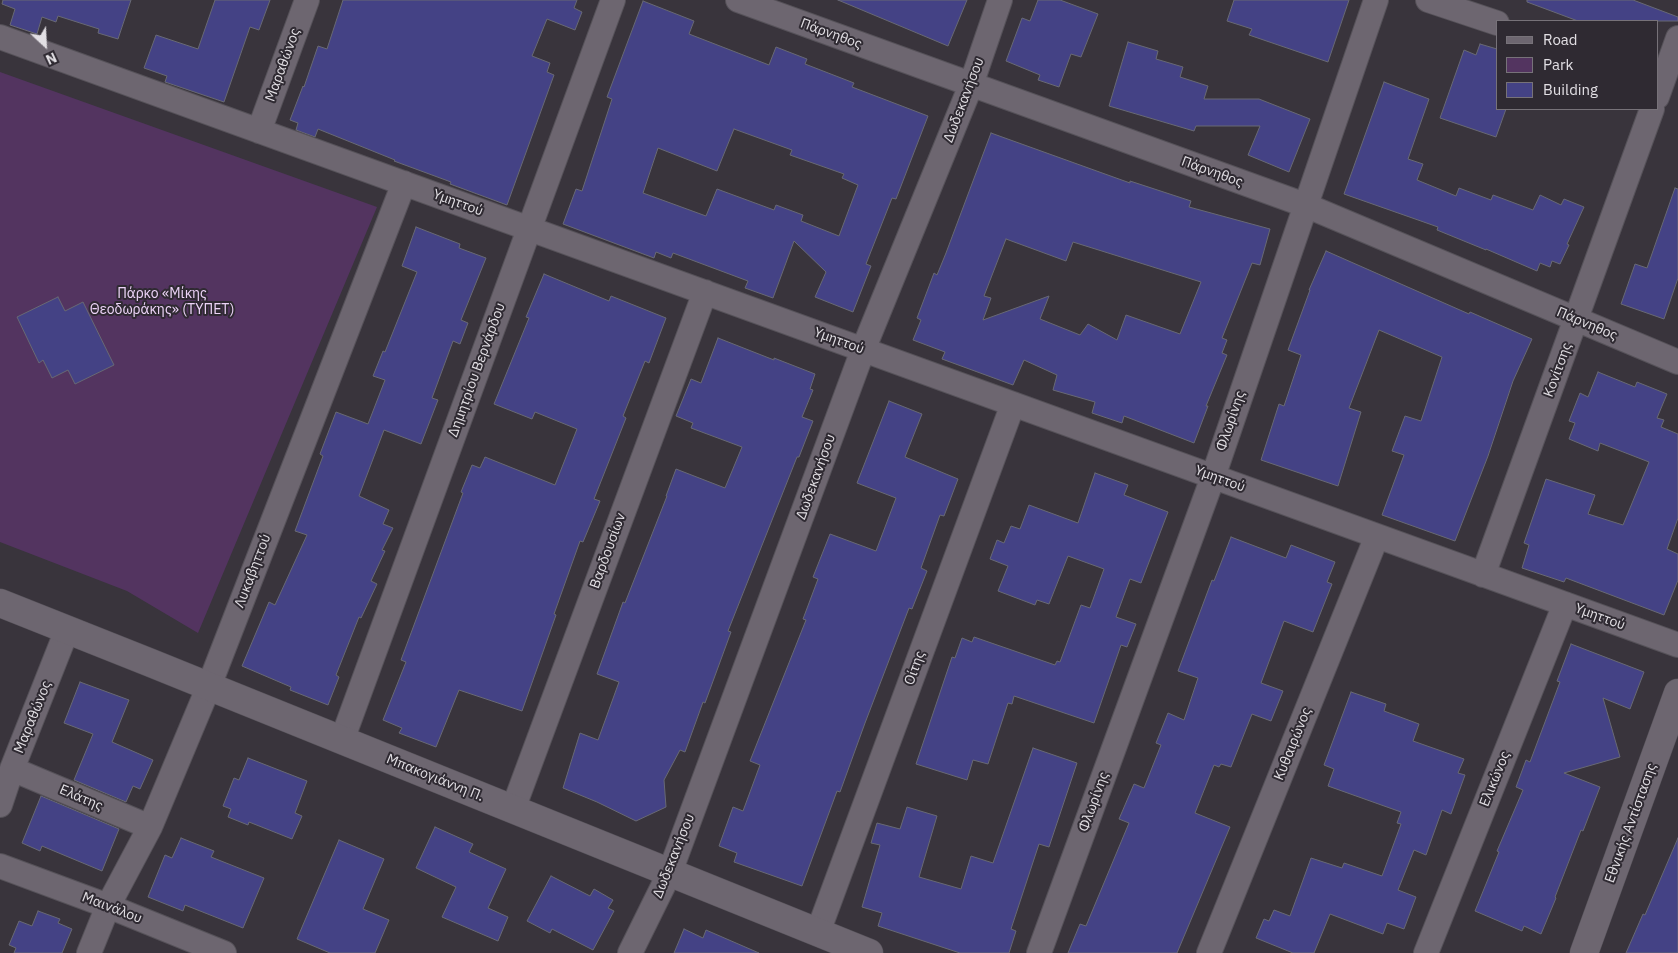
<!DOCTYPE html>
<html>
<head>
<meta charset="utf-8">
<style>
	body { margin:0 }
	#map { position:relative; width:1678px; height:953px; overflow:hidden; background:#39343c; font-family:"IBM Plex Sans",sans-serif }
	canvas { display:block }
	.legend { position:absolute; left:1496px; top:20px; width:162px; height:90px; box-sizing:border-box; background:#2f2a32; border:1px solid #777279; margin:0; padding:6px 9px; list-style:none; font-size:15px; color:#e2dfe4 }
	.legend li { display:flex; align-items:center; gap:10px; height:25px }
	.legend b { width:25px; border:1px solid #777279 }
	.north { position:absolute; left:20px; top:20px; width:50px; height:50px; -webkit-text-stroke:4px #2f2a32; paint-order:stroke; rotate:155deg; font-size:14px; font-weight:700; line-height:20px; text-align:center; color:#e2dfe4 }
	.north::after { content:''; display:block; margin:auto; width:18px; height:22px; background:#e2dfe4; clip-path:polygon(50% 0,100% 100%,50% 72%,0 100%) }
</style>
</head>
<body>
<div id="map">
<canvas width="1678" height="953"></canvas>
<ul class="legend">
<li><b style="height:6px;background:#6d6670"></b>Road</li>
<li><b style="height:14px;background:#533460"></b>Park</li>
<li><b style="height:14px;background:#444285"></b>Building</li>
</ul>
<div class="north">N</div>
</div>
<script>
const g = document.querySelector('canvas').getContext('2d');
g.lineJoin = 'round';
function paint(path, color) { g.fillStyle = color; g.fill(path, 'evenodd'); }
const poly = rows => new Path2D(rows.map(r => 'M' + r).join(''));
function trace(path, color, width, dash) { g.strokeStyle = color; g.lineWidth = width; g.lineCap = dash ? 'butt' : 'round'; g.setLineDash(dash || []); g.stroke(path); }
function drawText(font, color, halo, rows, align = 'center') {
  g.font = font + ' "IBM Plex Sans",sans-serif'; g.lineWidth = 4; g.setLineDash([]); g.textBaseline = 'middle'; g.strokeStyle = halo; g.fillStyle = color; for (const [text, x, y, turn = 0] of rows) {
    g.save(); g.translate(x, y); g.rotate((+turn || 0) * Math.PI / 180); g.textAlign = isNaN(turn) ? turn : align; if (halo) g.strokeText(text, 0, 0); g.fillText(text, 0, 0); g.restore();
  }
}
paint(poly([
	[0,72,377,207,198,633,127,591,0,542]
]), '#533460');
const building = poly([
	[3,0,131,0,118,39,98,33,99,29,58,16,56,22,42,17,37,34,10,25,15,9,2,4,3,0],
	[215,0,270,0,259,30,250,27,224,102,165,82,167,76,144,68,156,35,198,49,215,0],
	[343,0,577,0,574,8,582,12,575,30,547,19,532,56,550,63,547,72,554,75,507,205,450,184,451,182,394,161,395,160,318,129,315,137,296,130,298,123,290,120,303,86,304,87,318,46,327,49,343,0],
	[838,0,967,0,948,46,838,0],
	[1038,0,1060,0,1098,14,1081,57,1071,54,1059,87,1038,80,1040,75,1006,61,1022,18,1030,21,1038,0],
	[1234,0,1349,0,1328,62,1249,35,1252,29,1227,21,1234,0],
	[1527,0,1633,0,1678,17,1678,21,1578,21,1527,2,1527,0],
	[643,1,694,21,689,34,769,65,776,47,807,59,805,64,854,83,852,87,928,116,896,199,892,198,866,264,871,266,853,312,815,297,826,272,794,241,773,298,745,288,748,281,673,253,671,258,656,252,654,258,563,224,576,189,582,191,612,99,607,97,643,1],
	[734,129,792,150,790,155,844,174,842,178,858,185,839,236,801,221,803,215,776,205,774,210,717,189,706,216,643,193,658,148,717,171,734,129],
	[1128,42,1158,51,1156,59,1183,67,1180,77,1208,86,1204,99,1259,99,1310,119,1289,172,1248,155,1260,126,1196,126,1194,131,1109,106,1128,42],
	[1480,44,1497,49,1497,109,1506,109,1496,137,1440,118,1464,50,1476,55,1480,44],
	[1384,82,1429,99,1408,159,1423,164,1417,180,1456,196,1459,188,1491,200,1493,195,1533,210,1540,195,1561,205,1564,199,1584,207,1567,244,1569,245,1560,264,1552,261,1550,267,1540,263,1537,271,1486,249,1486,250,1437,230,1438,227,1344,194,1384,82],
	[991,133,1130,183,1130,181,1191,201,1189,207,1270,229,1260,265,1252,263,1222,338,1227,340,1222,353,1227,355,1206,406,1208,406,1194,443,1124,416,1122,423,1092,413,1095,402,1053,390,1057,375,1024,360,1013,385,942,359,945,352,913,340,921,320,917,318,934,273,937,275,946,253,991,133],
	[1006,239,1066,261,1073,242,1201,282,1180,334,1126,315,1117,340,1088,324,1080,335,1040,319,1049,296,983,320,991,298,984,296,1006,239],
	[1675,188,1678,189,1678,278,1664,319,1621,304,1635,264,1647,268,1675,188],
	[416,227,460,244,459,248,486,258,461,320,468,323,460,344,453,341,432,398,438,400,421,444,384,430,359,496,389,510,383,524,393,528,382,550,385,551,371,581,377,584,361,618,359,617,336,675,339,677,328,705,290,690,291,687,242,666,269,602,275,605,307,535,295,531,323,456,320,454,336,412,368,424,385,380,373,376,383,351,385,352,417,272,402,266,416,227],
	[1326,251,1469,314,1470,312,1532,339,1513,381,1488,456,1455,541,1382,515,1404,455,1392,451,1405,416,1421,421,1442,357,1379,330,1349,408,1361,412,1338,486,1261,460,1279,404,1284,406,1301,355,1288,350,1310,290,1309,290,1326,251],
	[544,274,609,301,611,296,666,318,649,363,645,361,623,416,626,418,594,499,600,501,583,542,580,541,554,614,556,615,522,711,459,690,436,747,399,733,402,728,383,720,406,662,401,660,463,493,461,492,472,465,480,468,485,457,555,485,577,429,535,412,532,419,494,404,529,318,526,317,544,274],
	[58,297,65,311,83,302,114,365,75,384,68,370,52,378,43,360,39,363,17,317,58,297],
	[718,338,774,360,774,358,815,374,810,389,813,390,802,417,813,421,799,457,797,457,728,631,731,632,705,703,703,702,685,752,680,750,664,780,666,807,636,821,597,802,563,788,580,733,598,740,619,682,597,674,623,602,625,603,667,496,666,496,676,469,725,488,742,447,691,428,693,423,676,416,691,379,701,383,718,338],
	[1598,372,1635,387,1637,382,1667,394,1657,418,1664,420,1661,427,1678,434,1678,518,1667,549,1678,554,1678,580,1664,615,1566,578,1564,582,1522,568,1529,545,1524,543,1546,479,1595,495,1588,514,1623,525,1649,462,1600,443,1598,451,1569,439,1575,423,1569,421,1580,393,1588,397,1598,372],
	[889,401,922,414,905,457,958,479,944,516,940,515,921,568,927,571,912,609,909,608,865,723,840,792,837,791,802,886,734,862,737,853,719,846,733,807,743,811,760,765,750,761,806,620,803,619,818,579,813,577,830,534,876,551,896,498,857,483,889,401],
	[1095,473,1128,485,1124,495,1168,512,1141,583,1130,579,1116,617,1136,624,1127,647,1121,645,1094,723,1014,696,1012,704,1008,703,988,764,973,760,967,780,916,764,952,657,955,658,962,638,972,642,974,637,1055,665,1057,661,1060,662,1081,605,1090,608,1104,569,1068,556,1049,604,1037,600,1035,605,998,591,1008,566,990,559,997,540,1004,543,1011,526,1020,529,1029,505,1078,523,1095,473],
	[1231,537,1286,558,1291,545,1335,562,1327,582,1332,584,1313,632,1284,621,1261,683,1283,691,1271,721,1252,714,1231,767,1221,764,1219,767,1214,765,1195,813,1230,827,1177,953,1068,953,1080,924,1086,926,1129,823,1119,819,1134,784,1144,788,1161,745,1156,743,1168,713,1184,720,1198,678,1178,671,1212,580,1214,581,1231,537],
	[1571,644,1644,672,1630,709,1603,698,1620,757,1564,773,1600,787,1583,831,1581,830,1555,897,1556,898,1541,934,1524,926,1522,931,1475,911,1499,852,1497,851,1523,790,1516,787,1526,760,1530,762,1560,682,1557,681,1571,644],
	[80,682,129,700,112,742,153,760,140,789,133,786,126,802,74,780,93,734,64,723,80,682],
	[1351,692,1386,704,1384,711,1419,724,1413,741,1464,759,1458,773,1465,775,1451,814,1442,810,1426,855,1414,850,1398,890,1416,897,1404,929,1387,923,1383,934,1330,914,1314,953,1293,953,1256,938,1264,919,1269,921,1274,910,1290,916,1311,858,1342,868,1344,863,1382,876,1401,824,1397,823,1401,812,1328,786,1334,769,1324,765,1351,692],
	[1033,748,1077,763,1049,847,1039,844,1011,929,1016,931,1009,953,960,953,878,926,882,913,862,907,880,845,871,843,877,823,900,829,907,807,937,816,919,877,961,889,971,856,993,863,1033,748],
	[248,758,307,781,295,813,302,816,292,839,249,822,248,825,228,817,231,809,223,806,234,778,239,780,248,758],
	[41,796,119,829,102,871,42,846,40,851,22,843,41,796],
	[435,827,473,844,469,852,506,869,488,908,508,917,498,941,442,917,456,887,416,868,435,827],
	[181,838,214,851,211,857,264,878,243,928,185,905,183,911,148,897,165,855,172,858,181,838],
	[1678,838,1678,953,1626,953,1643,914,1645,915,1678,838],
	[339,840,384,859,363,909,389,920,375,953,330,953,297,939,339,840],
	[551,876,590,896,594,889,613,900,608,908,614,911,593,950,552,929,550,933,527,921,551,876],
	[38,911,60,919,58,923,72,929,62,953,14,953,16,948,9,945,19,921,32,926,38,911],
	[684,929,703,938,706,930,759,953,674,953,684,929]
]);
paint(building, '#444285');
trace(building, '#686974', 1);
const street = poly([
	[738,0,1305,205,1678,362],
	[1428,0,1497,23],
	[0,37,1678,645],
	[1657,97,1678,38],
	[259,131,307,0],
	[1483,575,1652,109],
	[342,740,613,0],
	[12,769,150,827],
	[0,805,12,769,67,630],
	[513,809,705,292],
	[0,866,108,906,224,953],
	[818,932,1013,404],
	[89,953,108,906,150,827,209,686,404,183],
	[630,953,670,872,863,350,971,85,1000,0],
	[1039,953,1213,477,1376,0],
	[1209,953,1377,536],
	[1426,953,1565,604]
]);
const secondary = poly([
	[0,603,151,663,869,953],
	[1584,953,1678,693]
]);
trace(street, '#565259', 26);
trace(secondary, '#565259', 29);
trace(street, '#6d6670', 24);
trace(secondary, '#6d6670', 28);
drawText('14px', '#e2dfe4', '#2f2a32', [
	["Πάρνηθος",831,34,20],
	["Μαραθώνος",283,65,-70],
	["Δωδεκανήσου",964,100,-69],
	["Πάρνηθος",1212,172,20],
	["Υμηττού",458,203,20],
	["Πάρνηθος",1587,324,23],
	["Υμηττού",839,341,20],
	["Δημητρίου Βερνάρδου",477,370,-70],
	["Κονίτσης",1558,370,-70],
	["Φλωρίνης",1231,421,-71],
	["Δωδεκανήσου",816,477,-70],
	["Υμηττού",1220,479,20],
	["Βαρδουσίων",608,551,-70],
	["Λυκαβηττού",253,571,-69],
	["Υμηττού",1600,617,20],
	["Οίτης",915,668,-70],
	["Μαραθώνος",33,717,-68],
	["Κυθαιρώνος",1293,744,-68],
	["Μπακογιάννη Π.",435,778,22],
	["Ελικώνος",1495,779,-68],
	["Ελάτης",81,798,23],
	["Φλωρίνης",1094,802,-70],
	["Εθνικής Αντίστασης",1631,823,-70],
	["Δωδεκανήσου",674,856,-68],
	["Μαινάλου",112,908,21]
]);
drawText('14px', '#edd4f8', '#2f2a32', [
	["Πάρκο «Μίκης",162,294],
	["Θεοδωράκης» (ΤΥΠΕΤ)",162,310]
]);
</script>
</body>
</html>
